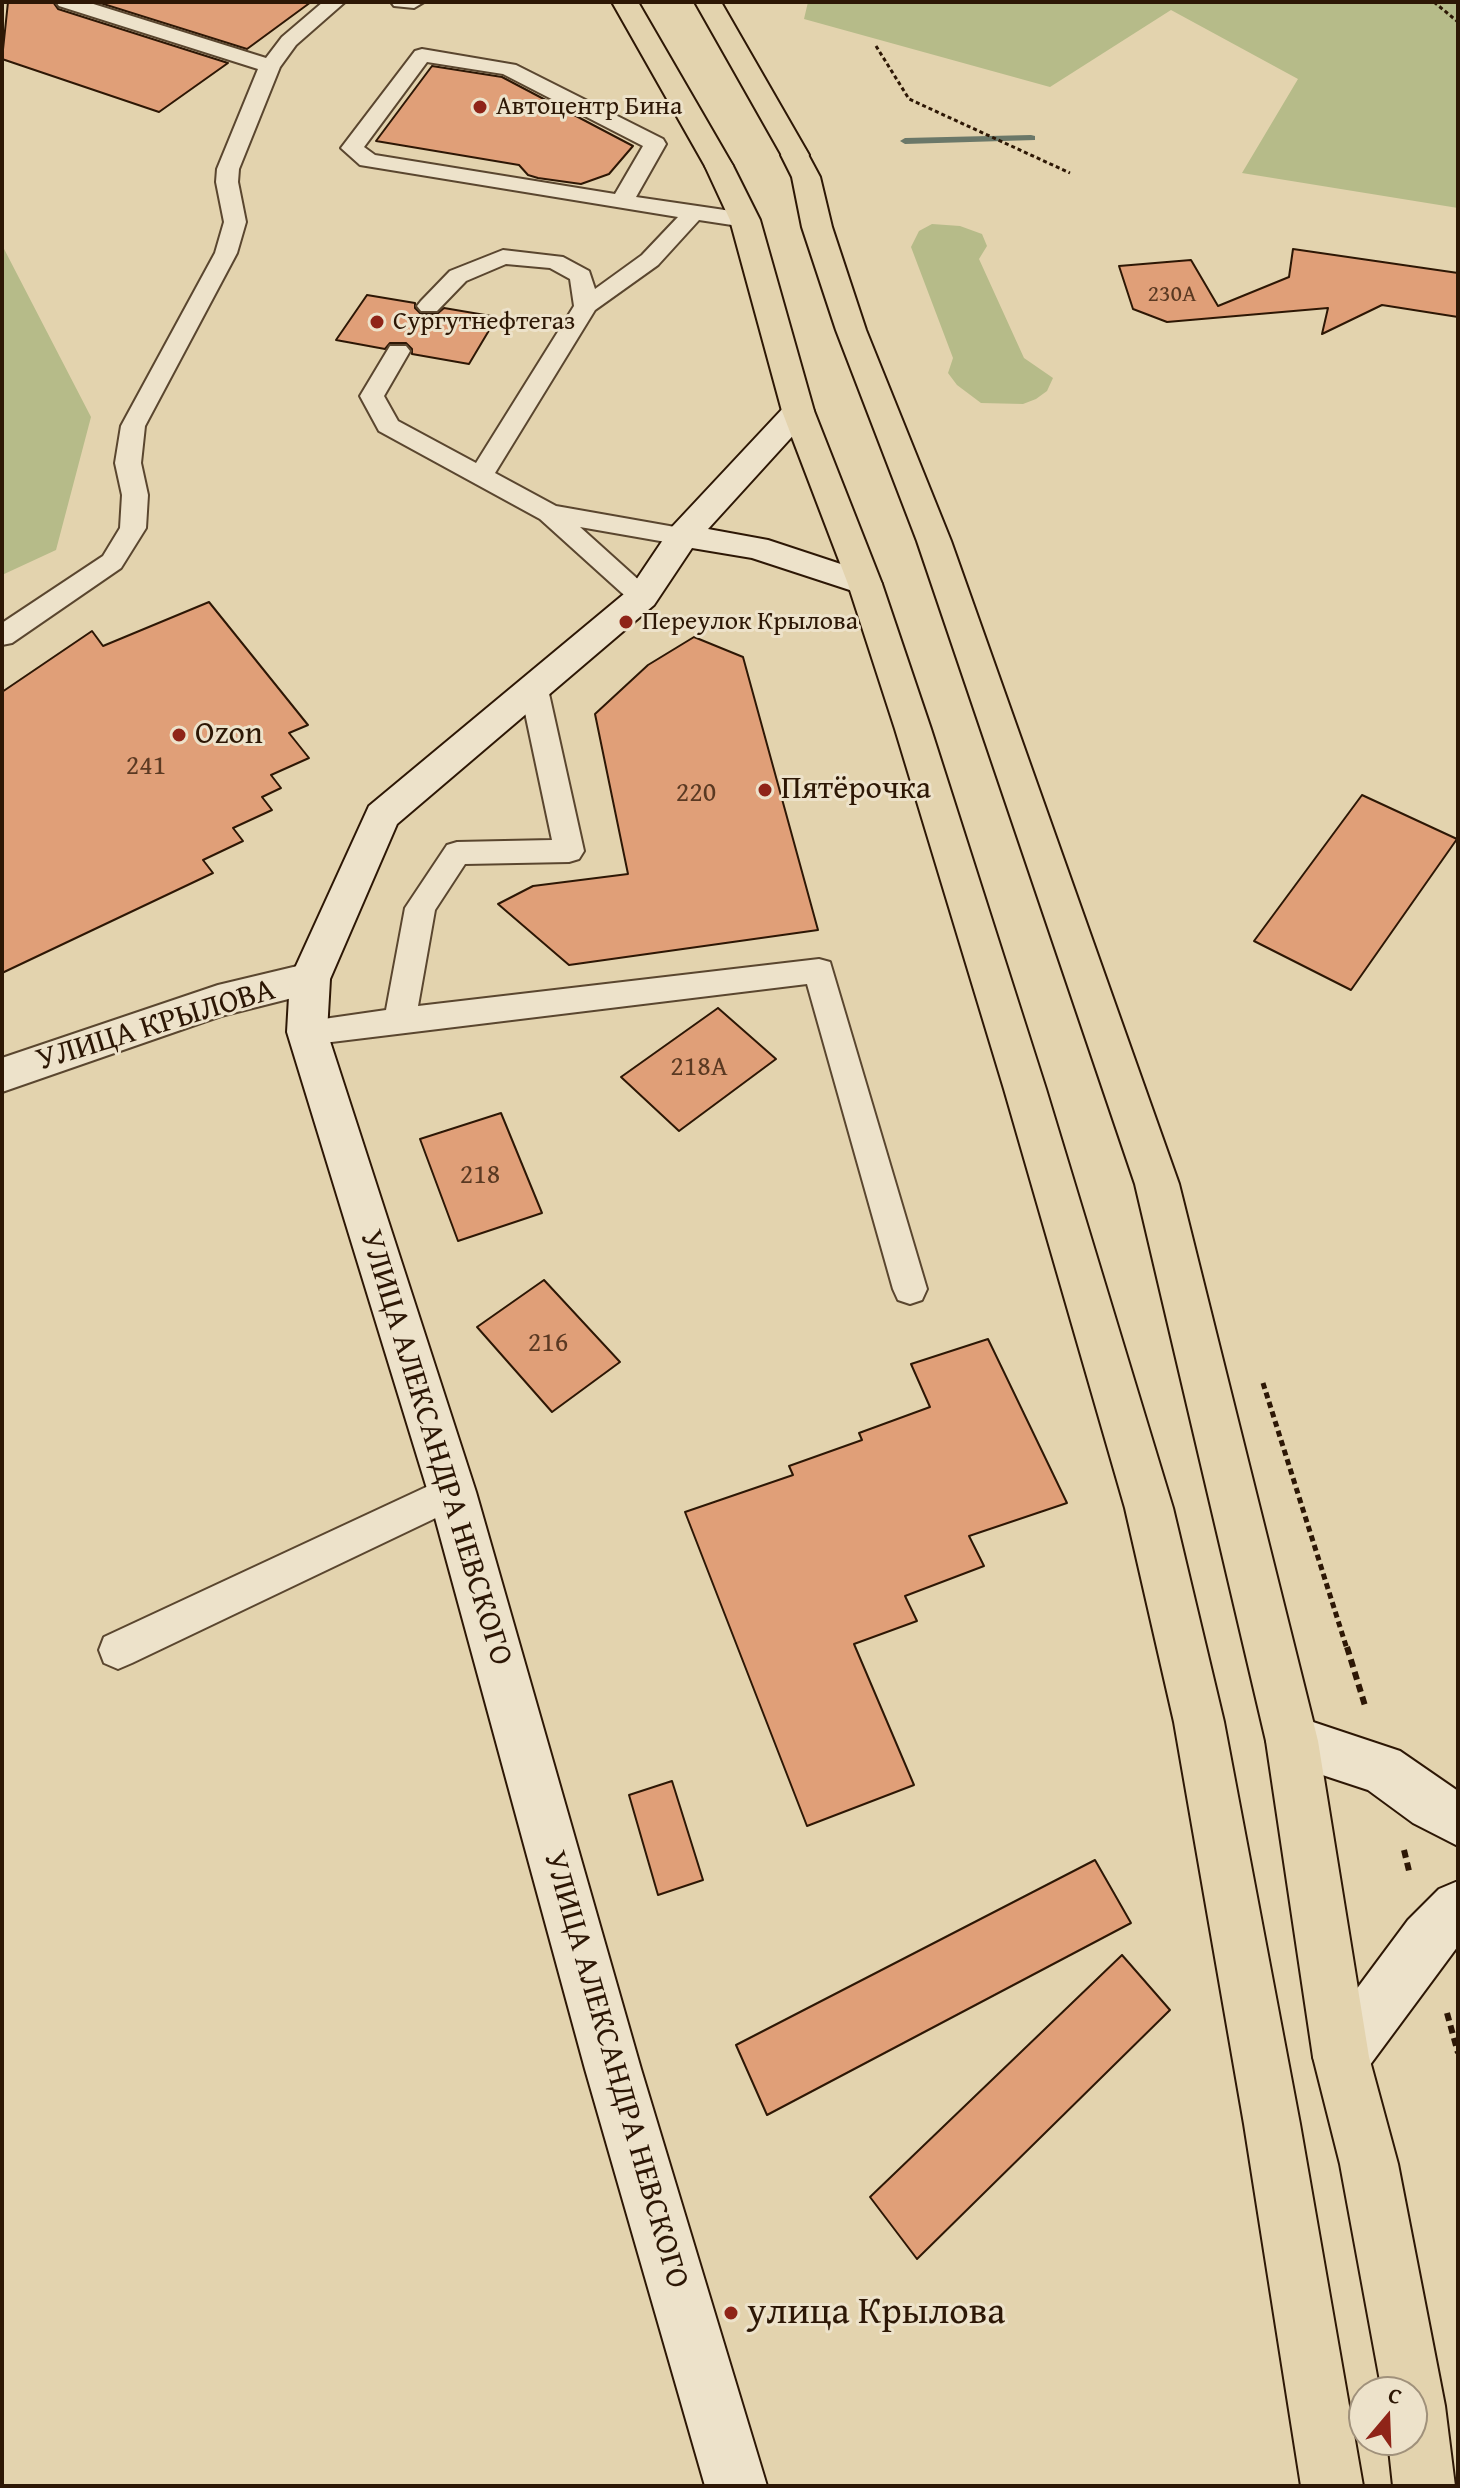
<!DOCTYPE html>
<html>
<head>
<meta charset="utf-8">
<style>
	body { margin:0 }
	#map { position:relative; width:1460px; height:2488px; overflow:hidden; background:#e3d3ae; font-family:"Gentium Book Plus",serif }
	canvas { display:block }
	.frame { position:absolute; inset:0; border:4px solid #2d1705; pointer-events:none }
	.north { position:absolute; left:1348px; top:2376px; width:80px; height:80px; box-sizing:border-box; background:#ede2ca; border:2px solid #a0917b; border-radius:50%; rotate:19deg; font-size:22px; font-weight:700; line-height:32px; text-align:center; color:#2d1705 }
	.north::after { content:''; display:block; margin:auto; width:28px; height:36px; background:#8f2418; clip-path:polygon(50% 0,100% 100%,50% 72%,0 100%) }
</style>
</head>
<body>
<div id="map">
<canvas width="1460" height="2488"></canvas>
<div class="frame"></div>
<div class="north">С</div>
</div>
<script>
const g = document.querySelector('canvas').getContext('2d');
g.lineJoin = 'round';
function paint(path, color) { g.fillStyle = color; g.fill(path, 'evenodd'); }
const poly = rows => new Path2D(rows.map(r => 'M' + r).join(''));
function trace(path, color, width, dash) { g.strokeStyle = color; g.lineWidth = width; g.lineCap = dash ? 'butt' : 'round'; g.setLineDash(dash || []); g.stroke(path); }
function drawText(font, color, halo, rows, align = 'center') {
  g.font = font + ' "Gentium Book Plus",serif'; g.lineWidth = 6; g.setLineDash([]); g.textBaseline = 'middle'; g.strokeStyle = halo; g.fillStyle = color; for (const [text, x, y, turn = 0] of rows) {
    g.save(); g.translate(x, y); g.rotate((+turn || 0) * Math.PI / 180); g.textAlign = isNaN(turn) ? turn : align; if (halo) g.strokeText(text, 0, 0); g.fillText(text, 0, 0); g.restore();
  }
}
paint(poly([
	[808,2,1458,2,1458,208,1242,173,1298,79,1171,10,1050,87,804,19],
	[932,224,960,226,982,234,987,246,979,259,1024,358,1053,378,1047,391,1036,399,1023,404,981,403,957,385,948,373,953,358,911,247,919,231],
	[2,245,91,417,56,550,2,575]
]), '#b6bb89');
paint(poly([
	[1031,135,1035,136,1035,140,905,144,900,141,905,138,1031,135]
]), '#6b7869');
const building = poly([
	[8,2,53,2,58,9,228,63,159,112,2,59,8,2],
	[97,2,311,2,247,49,97,2],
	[432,66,502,77,633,146,609,174,581,184,538,178,528,175,519,165,376,141,432,66],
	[1293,249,1458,273,1458,317,1382,305,1322,334,1328,308,1167,322,1133,309,1119,266,1191,260,1218,306,1289,277,1293,249],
	[367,295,415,303,415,308,421,314,437,314,444,308,497,317,469,364,412,354,412,349,406,343,390,343,385,349,336,340,367,295],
	[209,602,308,725,289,733,309,758,271,775,281,788,262,797,272,810,233,828,243,841,203,860,213,873,2,973,2,692,92,631,103,646,209,602],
	[694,637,743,657,818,930,569,965,498,904,533,886,628,874,595,714,648,665,694,637],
	[1362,795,1457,839,1351,990,1254,941,1362,795],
	[718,1008,776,1059,679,1131,621,1077,718,1008],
	[501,1113,542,1213,458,1241,420,1139,501,1113],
	[544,1280,620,1362,552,1412,477,1327,544,1280],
	[988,1339,1067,1503,969,1536,984,1566,905,1596,917,1621,854,1644,914,1785,807,1826,685,1512,793,1475,789,1466,862,1440,859,1433,930,1407,911,1364,988,1339],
	[672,1781,703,1880,658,1895,629,1795,672,1781],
	[1095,1860,1131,1923,767,2115,736,2045,1095,1860],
	[1122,1955,1170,2010,917,2259,870,2197,1122,1955]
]);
paint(building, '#e09f78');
trace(building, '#2d1705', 2);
const lane = poly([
	[56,2,87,2,266,58,282,37,323,2,345,2,296,45,280,67,239,169,238,182,246,222,237,253,145,426,141,463,148,495,146,528,121,568,12,643,2,645,2,623,103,556,120,528,122,495,115,463,121,426,215,253,224,222,216,182,217,169,258,69,59,6,56,2],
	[391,2,424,2,414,8,394,6,391,2],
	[422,49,516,65,663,139,666,144,636,197,745,213,756,220,745,227,699,220,658,265,595,310,495,473,556,506,692,530,696,536,692,542,683,545,580,527,651,591,655,597,651,603,642,606,633,603,540,519,379,431,360,396,390,346,406,346,410,351,384,396,398,421,476,463,574,306,570,279,550,268,506,264,466,281,437,311,421,311,417,306,421,301,450,271,503,250,563,257,589,271,595,289,642,255,678,217,360,165,341,148,415,51,422,49],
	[427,62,503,74,643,146,615,194,375,155,364,147,427,62],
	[534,679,544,682,548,689,584,851,579,859,569,862,465,864,435,910,418,1006,819,959,830,962,927,1289,922,1300,910,1304,898,1300,893,1289,807,984,307,1045,296,1041,291,1032,296,1023,386,1010,405,908,447,845,457,842,552,840,520,689,524,682,534,679],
	[452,1475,465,1480,470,1492,465,1504,132,1663,118,1669,104,1663,99,1650,104,1637,452,1475]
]);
const street = poly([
	[310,963,324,968,330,979,324,990,221,1016,2,1092,2,1058,218,985,310,963]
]);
const secondary = poly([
	[798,401,809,404,814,411,809,418,708,529,768,540,877,576,882,584,877,592,865,595,752,558,692,548,654,605,397,824,330,979,327,1032,476,1492,641,2069,767,2486,705,2486,585,2069,428,1492,287,1032,290,979,369,806,630,589,671,528,787,404,798,401],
	[1292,1715,1400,1751,1458,1791,1458,1846,1413,1823,1368,1790,1274,1759,1266,1741,1274,1723,1292,1715],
	[1458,1881,1458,1946,1361,2077,1341,2085,1321,2077,1313,2057,1321,2037,1408,1920,1439,1889,1458,1881]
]);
const primary = poly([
	[795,147,805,149,820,177,832,227,866,330,951,541,1179,1184,1318,1741,1369,2057,1398,2164,1445,2406,1455,2486,1393,2486,1388,2440,1412,2440,1412,2392,1382,2392,1340,2164,1313,2057,1266,1741,1135,1184,917,541,836,330,802,227,792,177,781,155,785,149,795,147],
	[719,158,729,160,733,166,760,220,814,411,882,584,931,729,1046,1089,1173,1508,1224,1722,1300,2124,1363,2486,1301,2486,1244,2124,1174,1722,1125,1508,1004,1089,895,729,848,584,782,411,730,220,705,166,709,160,719,158]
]);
const highway = poly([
	[612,2,638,2,733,166,729,172,719,174,709,172,705,166,612,2],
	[695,2,721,2,809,155,805,161,795,163,785,161,695,2]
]);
trace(lane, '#5a462f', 4);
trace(street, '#5a462f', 4);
trace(secondary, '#2d1705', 4);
trace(primary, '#2d1705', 4);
trace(highway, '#2d1705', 4);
trace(poly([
	[1434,2,1458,22],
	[876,46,909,99,1070,173]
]), '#2d1705', 3, [4, 3]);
trace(poly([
	[1263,1383,1347,1649]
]), '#2d1705', 5, [6, 4]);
trace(poly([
	[1347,1647,1366,1709],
	[1404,1850,1410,1875],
	[1447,2013,1458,2053]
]), '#2d1705', 6, [8, 5]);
paint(lane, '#ede2ca');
paint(street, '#ede2ca');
paint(secondary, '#ede2ca');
paint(primary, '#e3d3ae');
paint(highway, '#e3d3ae');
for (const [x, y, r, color] of [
	[480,107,8,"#8f2418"],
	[377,322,8,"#8f2418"],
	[626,622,8,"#8f2418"],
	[179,735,8,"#8f2418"],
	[765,790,8,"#8f2418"],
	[731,2313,8,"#8f2418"]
]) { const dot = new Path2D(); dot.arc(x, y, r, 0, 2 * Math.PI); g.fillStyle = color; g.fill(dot); trace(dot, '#ede2ca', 3); }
drawText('24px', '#5a3922', null, [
	["230А",1172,295]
]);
drawText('26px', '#2d1705', '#ede2ca', [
	["Автоцентр Бина",496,107],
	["Сургутнефтегаз",393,322],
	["Переулок Крылова",642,622]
], 'left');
drawText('28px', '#5a3922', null, [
	["241",146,767],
	["220",696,794],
	["218А",699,1068],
	["218",480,1176],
	["216",548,1344]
]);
drawText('32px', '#2d1705', '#ede2ca', [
	["Ozon",195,735],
	["Пятёрочка",781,790]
], 'left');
drawText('32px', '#2d1705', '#ede2ca', [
	["УЛИЦА КРЫЛОВА",156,1026,-17],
	["УЛИЦА АЛЕКСАНДРА НЕВСКОГО",435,1448,73],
	["УЛИЦА АЛЕКСАНДРА НЕВСКОГО",615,2070,74]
]);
drawText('38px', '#2d1705', '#ede2ca', [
	["улица Крылова",747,2313]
], 'left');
</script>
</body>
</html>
